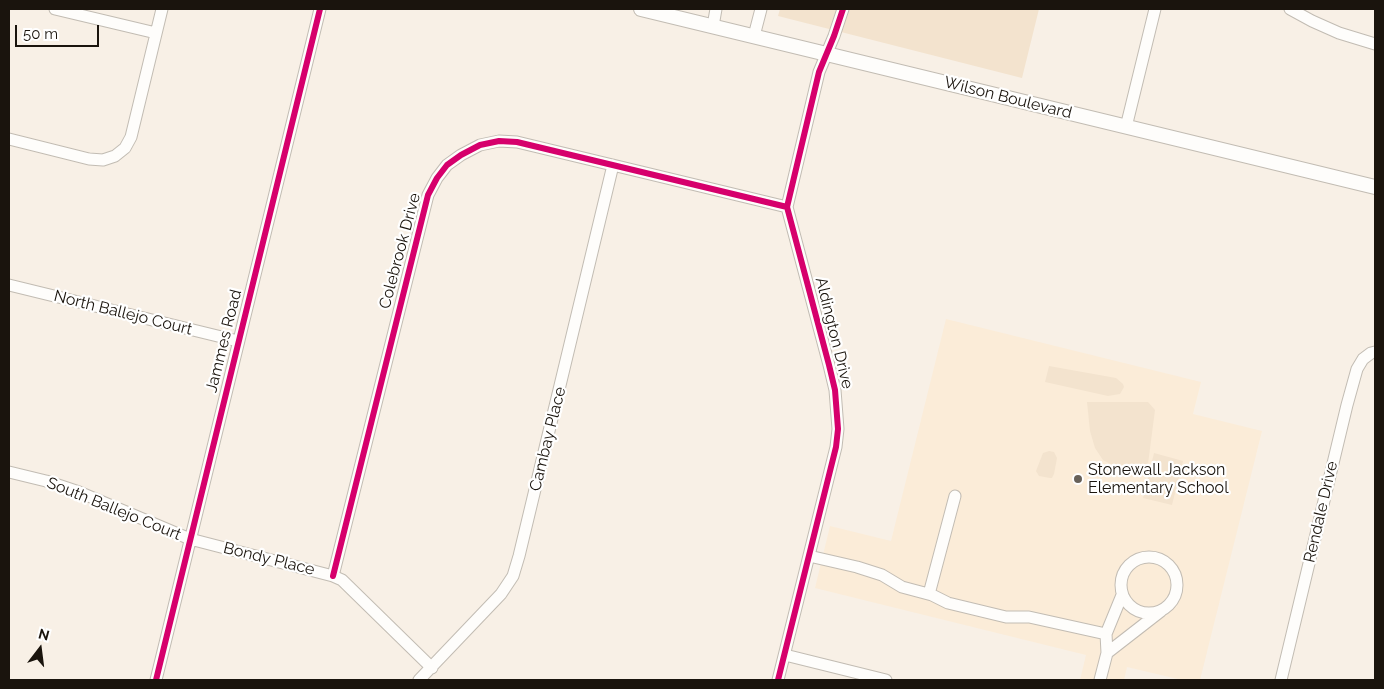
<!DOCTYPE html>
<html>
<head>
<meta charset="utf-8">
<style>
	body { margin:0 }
	#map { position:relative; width:1384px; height:689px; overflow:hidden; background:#f8f0e6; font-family:Raleway,sans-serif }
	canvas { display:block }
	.frame { position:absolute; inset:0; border:10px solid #1a140d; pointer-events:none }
	.north { position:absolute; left:15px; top:624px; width:50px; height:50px; -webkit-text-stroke:4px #fff; paint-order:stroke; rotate:15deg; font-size:14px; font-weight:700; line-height:20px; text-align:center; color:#1a140d }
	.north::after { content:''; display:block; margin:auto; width:18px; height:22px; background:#1a140d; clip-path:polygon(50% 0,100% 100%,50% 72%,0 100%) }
	.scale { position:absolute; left:15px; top:25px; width:84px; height:22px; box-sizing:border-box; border:2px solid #1a140d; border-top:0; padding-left:6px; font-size:15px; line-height:18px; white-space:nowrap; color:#1a140d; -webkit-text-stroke:4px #fff; paint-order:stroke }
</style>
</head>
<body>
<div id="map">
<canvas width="1384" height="689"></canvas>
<div class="frame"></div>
<div class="north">N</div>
<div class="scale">50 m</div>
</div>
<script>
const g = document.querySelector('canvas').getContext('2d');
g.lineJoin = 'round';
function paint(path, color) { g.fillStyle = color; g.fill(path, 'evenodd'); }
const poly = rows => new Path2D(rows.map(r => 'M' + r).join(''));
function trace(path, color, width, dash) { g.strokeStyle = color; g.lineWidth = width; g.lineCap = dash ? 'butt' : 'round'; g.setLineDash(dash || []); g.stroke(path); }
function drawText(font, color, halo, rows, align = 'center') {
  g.font = font + ' Raleway,sans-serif'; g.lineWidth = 4.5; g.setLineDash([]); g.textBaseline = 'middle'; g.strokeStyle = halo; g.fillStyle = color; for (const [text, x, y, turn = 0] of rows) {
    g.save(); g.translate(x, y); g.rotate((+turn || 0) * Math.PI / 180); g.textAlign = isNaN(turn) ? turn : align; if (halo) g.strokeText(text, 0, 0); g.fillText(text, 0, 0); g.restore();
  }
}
paint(poly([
	[946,319,1201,382,1193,414,1262,431,1200,680,1182,680,1127,667,1124,680,1080,680,1086,655,815,588,830,526,891,541]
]), '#fbecd8');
paint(poly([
	[780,9,1039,9,1022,78,778,16],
	[1049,366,1116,378,1123,384,1124,387,1120,394,1108,396,1045,382],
	[1087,402,1148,402,1155,410,1148,464,1134,470,1120,469,1103,460,1095,448,1090,431],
	[1049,451,1054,452,1057,458,1054,474,1052,478,1050,478,1039,476,1036,471,1043,453],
	[1154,453,1183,461,1172,505,1143,498]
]), '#f3e3ce');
const minor = poly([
	[55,9,156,33],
	[1290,9,1312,21,1339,33,1375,44],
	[713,26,716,9],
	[754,36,761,9],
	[1126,127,1155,9],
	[9,139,89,159,103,160,115,156,125,148,131,137,162,9],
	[9,285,238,341],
	[9,472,46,481,79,492,190,539,333,576,342,580,432,668],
	[809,556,857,567,882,575,902,587,932,595,948,603,1006,617,1029,617,1106,634],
	'1121 585a28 28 0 1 1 56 0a28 28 0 1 1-56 0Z',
	[333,576,428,195,437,178,447,165,461,155,480,145,499,141,517,142,787,207],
	[929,594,955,496],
	[1107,653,1161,611],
	[785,655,886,680],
	[156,680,320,9],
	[419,680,501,594,513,576,519,556,613,165],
	[778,680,836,447,838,429,835,390,829,365,787,207,819,72,834,36,843,9],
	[1100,680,1107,653,1106,634,1122,595],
	[1281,680,1347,405,1357,369,1363,359,1371,353,1375,352]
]);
const major = poly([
	[641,9,1375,187]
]);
trace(minor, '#c2bcb3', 13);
trace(major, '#c2bcb3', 16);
trace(minor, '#fefdfb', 11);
trace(major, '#fefdfb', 14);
trace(poly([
	[333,576,428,195,437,178,447,165,461,155,480,145,499,141,517,142,787,207],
	[156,680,320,9],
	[778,680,836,447,838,429,835,390,829,365,787,207,819,72,834,36,843,9]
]), '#d6006c', 6);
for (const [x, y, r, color] of [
	[1078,479,5,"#686159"]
]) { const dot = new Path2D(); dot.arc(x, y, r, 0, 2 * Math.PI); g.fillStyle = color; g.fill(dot); trace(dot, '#fff', 2); }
drawText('16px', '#1a140d', '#fff', [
	["Wilson Boulevard",1008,98,14],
	["Colebrook Drive",400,251,-75],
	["North Ballejo Court",123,313,14],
	["Aldington Drive",834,333,76],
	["Jammes Road",224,341,-76],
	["Cambay Place",548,439,-76],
	["South Ballejo Court",114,509,22],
	["Rendale Drive",1321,512,-77],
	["Bondy Place",269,559,14]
]);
drawText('16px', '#1a140d', '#fff', [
	["Stonewall Jackson",1088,470],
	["Elementary School",1088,488]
], 'left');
</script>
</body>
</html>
